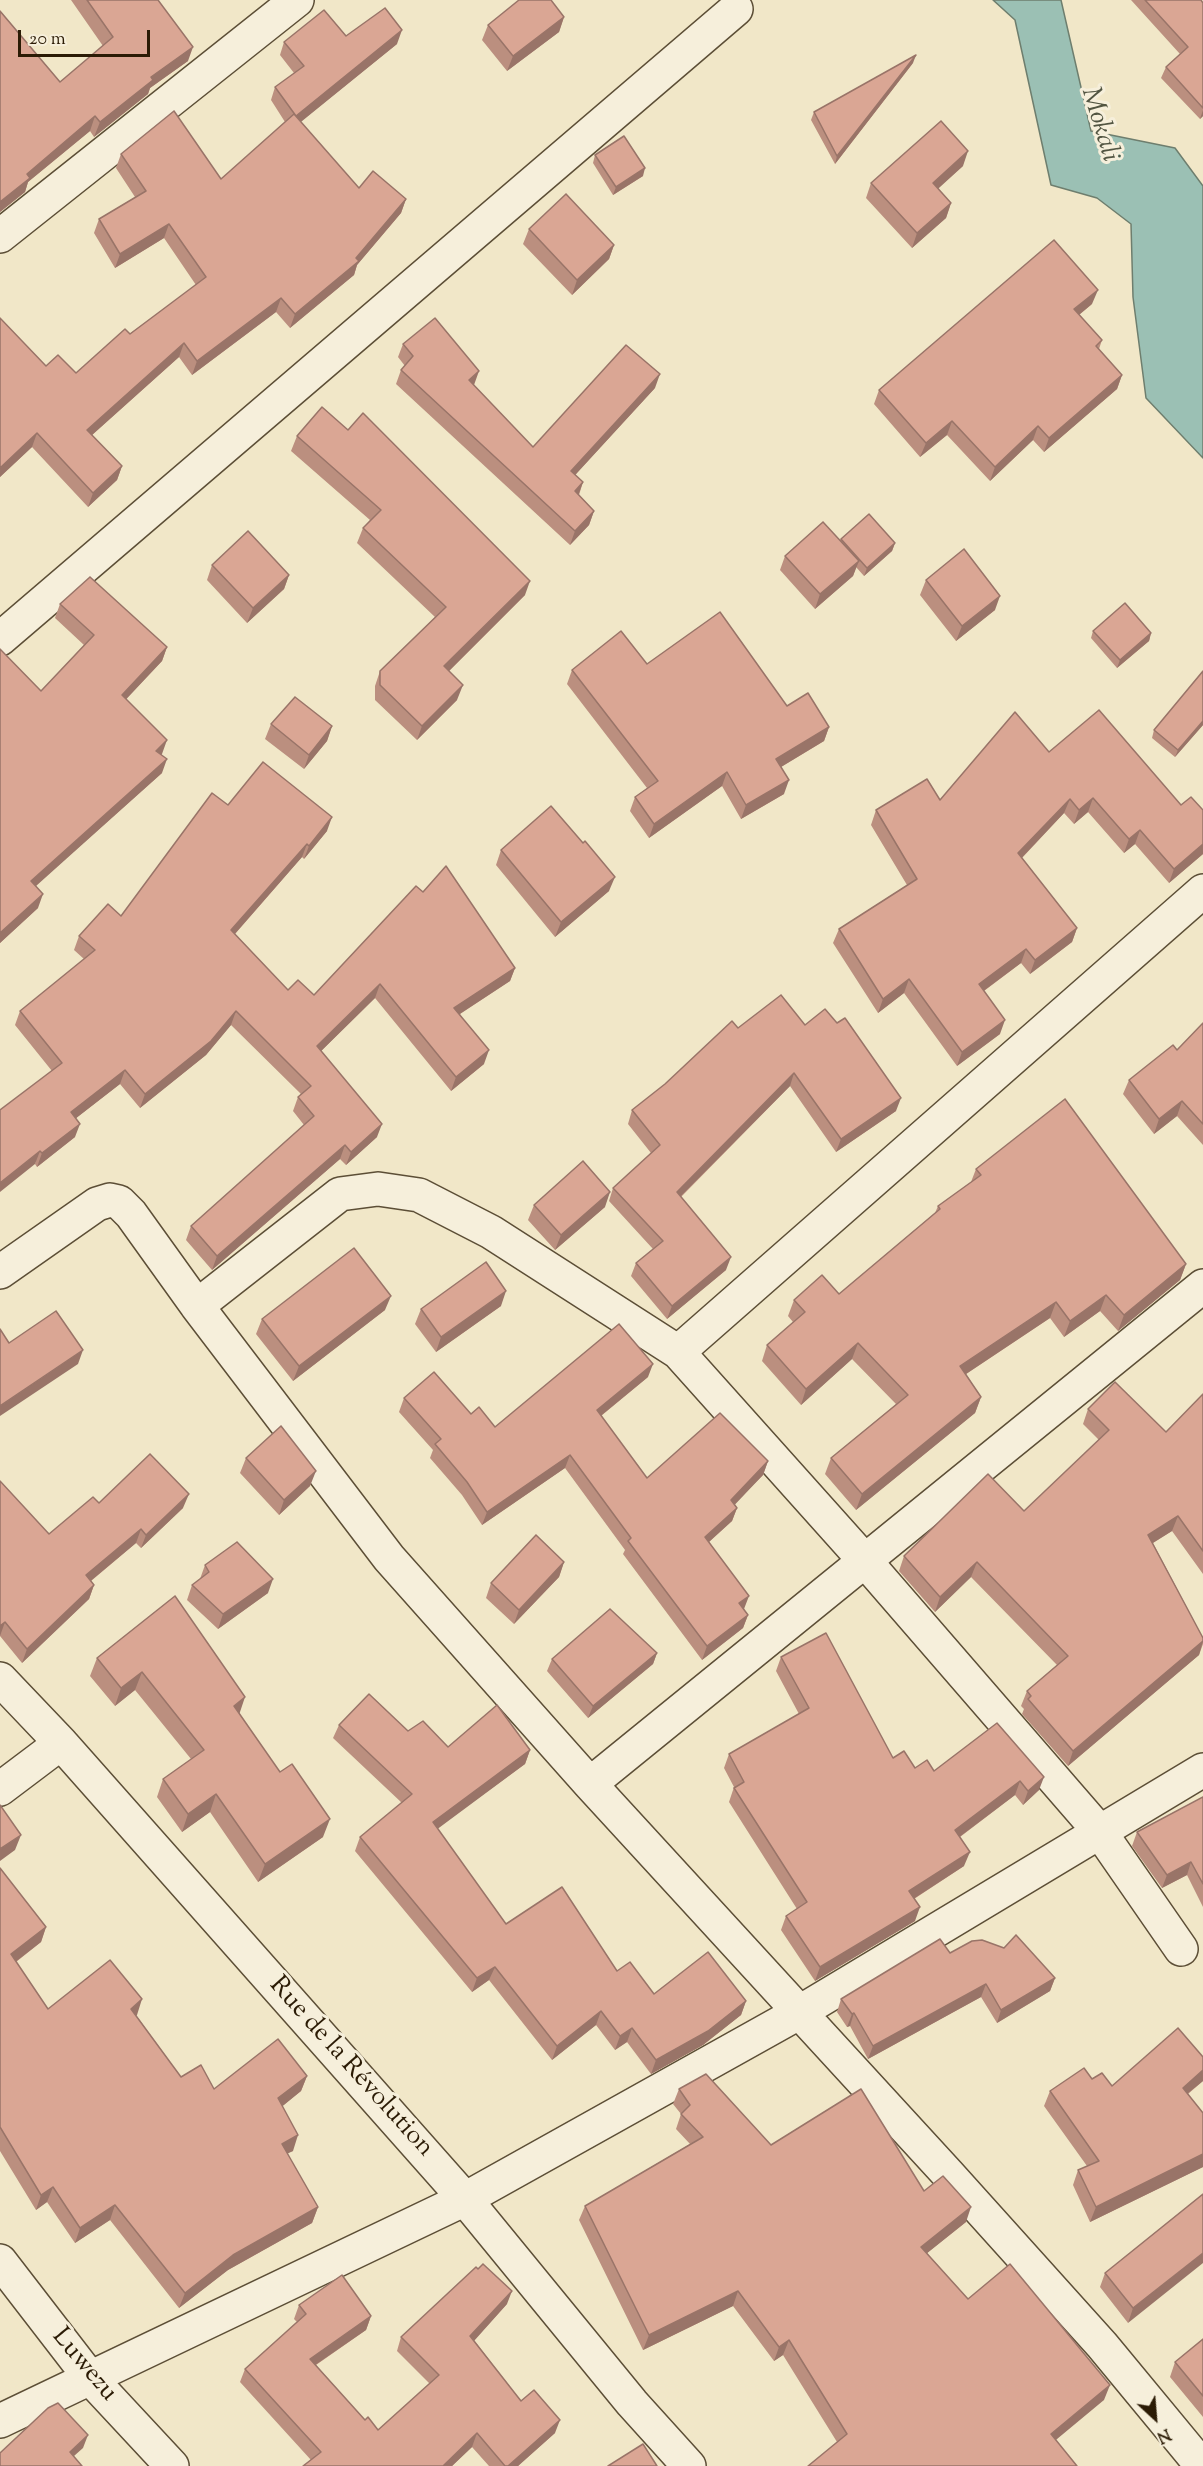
<!DOCTYPE html>
<html>
<head>
<meta charset="utf-8">
<style>
	body { margin:0 }
	#map { position:relative; width:1203px; height:2466px; overflow:hidden; background:#f1e7c8; font-family:"Sorts Mill Goudy",serif }
	canvas { display:block }
	.north { position:absolute; left:1125px; top:2388px; width:60px; height:60px; -webkit-text-stroke:4px #f6efdb; paint-order:stroke; rotate:154deg; font-size:16px; font-weight:700; line-height:24px; text-align:center; color:#2b1b05 }
	.north::after { content:''; display:block; margin:auto; width:21px; height:27px; background:#2b1b05; clip-path:polygon(50% 0,100% 100%,50% 72%,0 100%) }
	.scale { position:absolute; left:18px; top:30px; width:132px; height:27px; box-sizing:border-box; border:3px solid #2b1b05; border-top:0; padding-left:8px; font-size:18px; line-height:21px; white-space:nowrap; color:#2b1b05; -webkit-text-stroke:4px #f6efdb; paint-order:stroke }
</style>
</head>
<body>
<div id="map">
<canvas width="1203" height="2466"></canvas>
<div class="north">N</div>
<div class="scale">20 m</div>
</div>
<script>
const g = document.querySelector('canvas').getContext('2d');
g.lineJoin = 'round';
function paint(path, color) { g.fillStyle = color; g.fill(path, 'evenodd'); }
const poly = rows => new Path2D(rows.map(r => 'M' + r).join(''));
function trace(path, color, width, dash) { g.strokeStyle = color; g.lineWidth = width; g.lineCap = dash ? 'butt' : 'round'; g.setLineDash(dash || []); g.stroke(path); }
function drawText(font, color, halo, rows, align = 'center') {
  g.font = font + ' "Sorts Mill Goudy",serif'; g.lineWidth = 6; g.setLineDash([]); g.textBaseline = 'middle'; g.strokeStyle = halo; g.fillStyle = color; for (const [text, x, y, turn = 0] of rows) {
    g.save(); g.translate(x, y); g.rotate((+turn || 0) * Math.PI / 180); g.textAlign = isNaN(turn) ? turn : align; if (halo) g.strokeText(text, 0, 0); g.fillText(text, 0, 0); g.restore();
  }
}
const water = poly([
	[993,0,1061,0,1091,131,1175,148,1203,186,1203,458,1146,398,1133,297,1131,224,1097,198,1051,185,1015,20,993,0]
]);
paint(water, '#9bc0b4');
trace(water, '#6e7e6e', 1.5);
const street = poly([
	[0,236,297,0],
	[0,639,736,9],
	[0,1272,97,1204,110,1200,119,1202,131,1214,197,1306,389,1558,590,1784,948,2174,1102,2345,1202,2466],
	[197,1306,340,1194,378,1189,419,1195,491,1232,678,1352,866,1562,1100,1832,1181,1949],
	[678,1352,1203,891],
	[0,1679,61,1743,465,2199,632,2403,689,2466],
	[590,1784,1203,1286],
	[0,1789,61,1743],
	[0,2261,91,2379,172,2466],
	[0,2421,465,2199,800,2012,1203,1770]
]);
trace(street, '#5c4e36', 36);
trace(street, '#f6efdb', 33);
paint(poly([
	[71,0,158,0,188,61,150,88,148,94,94,137,90,131,28,182,25,192,0,212,0,11,60,82,103,46],
	[1131,0,1201,0,1203,3,1203,116,1200,119,1161,78,1166,67,1180,54],
	[564,17,559,32,507,71,482,40,488,25],
	[346,36,397,44,300,122,359,188,406,199,401,213,357,265,354,275,290,328,276,312,192,375,179,357,92,435,122,466,117,480,88,507,32,447,0,477,0,318,46,366,76,373,196,285,164,238,115,268,94,233,99,219,135,197,116,168,121,154,221,179,285,122,271,100,275,87,294,73,280,55,284,42],
	[913,63,835,164,811,120,814,112],
	[595,155,643,176,613,195,593,163],
	[963,166,938,188,951,203,946,218,912,248,866,198,871,183],
	[529,229,614,245,609,259,572,295,523,244],
	[1092,304,1079,315,1102,340,1099,349,1122,375,1117,389,1044,452,1033,440,990,481,947,435,920,457,874,404,879,390],
	[403,344,474,385,533,447,655,388,575,475,583,482,579,495,594,511,589,525,570,545,396,384,401,370,405,366,398,357],
	[297,436,525,595,449,671,457,700,417,740,375,700,375,686,380,671,435,617,357,543,363,528,370,520,291,451],
	[841,539,895,543,892,551,864,576,856,567,853,576,815,609,780,570,785,556,840,541],
	[212,565,289,575,284,589,247,623,207,580],
	[926,580,995,610,956,641,920,595],
	[60,604,167,647,162,661,126,699,162,754,161,755,162,773,35,886,38,908,0,943,0,649,41,691,84,645,55,618],
	[1093,631,1151,633,1149,641,1117,668,1091,638],
	[647,664,787,706,829,727,824,741,781,767,784,794,741,819,722,786,649,838,630,811,635,797,647,788,567,684,572,670],
	[1203,671,1203,725,1175,757,1152,738,1154,730],
	[271,724,332,726,327,741,304,769,265,739],
	[1049,752,1181,805,1203,810,1203,854,1169,883,1135,844,1124,853,1088,812,1074,824,1064,813,1022,858,1077,928,1072,942,1030,974,1021,963,984,991,1000,1034,957,1066,904,993,878,1013,833,943,839,929,907,885,871,825,876,810,940,800],
	[228,805,327,831,304,859,302,857,235,934,288,990,314,995,416,886,515,968,510,981,460,1014,484,1064,451,1091,375,998,321,1051,377,1137,346,1165,340,1159,212,1270,186,1240,191,1226,304,1125,293,1111,298,1097,301,1094,231,1025,206,1055,140,1108,120,1084,76,1118,75,1137,37,1167,35,1164,52,1071,15,1025,20,1011,84,959,74,950,79,936,121,916],
	[583,843,609,891,555,937,496,865,501,850],
	[1203,1023,1203,1145,1177,1116,1154,1134,1123,1094,1129,1080,1177,1050],
	[805,1025,896,1111,836,1152,790,1086,681,1197,726,1270,667,1319,631,1276,636,1263,653,1249,609,1201,613,1188,651,1153,628,1124,632,1110,738,1028],
	[976,1169,1186,1264,1180,1280,1118,1331,1100,1311,1064,1337,1050,1318,966,1374,981,1397,975,1413,856,1510,825,1474,831,1458,896,1404,852,1359,801,1405,762,1361,767,1345,793,1322,788,1316,794,1300,839,1294,935,1213,938,1206,971,1182],
	[534,1205,605,1207,555,1250,528,1220],
	[501,1306,436,1352,415,1324,421,1309],
	[385,1310,293,1381,256,1334,262,1319],
	[648,1377,601,1416,647,1478,768,1461,763,1475,734,1504,737,1508,732,1521,709,1542,744,1609,748,1615,743,1628,702,1660,623,1554,625,1550,565,1468,482,1525,462,1495,430,1458,433,1450,399,1412,404,1398,471,1414,495,1427],
	[1203,1394,1203,1574,1172,1531,1153,1543,1203,1638,1203,1644,1199,1655,1068,1766,1022,1714,1024,1709,1021,1706,1027,1691,1057,1665,971,1577,935,1612,899,1571,904,1556,1024,1511,1099,1440,1083,1424,1088,1409,1166,1432],
	[246,1458,310,1486,279,1515,240,1473],
	[0,1481,49,1534,99,1503,183,1508,141,1548,136,1543,91,1581,94,1585,89,1599,22,1663,0,1636],
	[564,1562,559,1577,514,1624,486,1598,491,1583],
	[205,1565,268,1593,218,1629,187,1600,192,1585,200,1579],
	[175,1596,239,1713,323,1837,258,1882,210,1812,182,1832,157,1797,163,1779,191,1759,135,1690,115,1706,90,1676,97,1658],
	[657,1653,653,1664,588,1718,547,1671,552,1659],
	[781,1657,893,1758,915,1768,934,1771,997,1723,1039,1790,1023,1805,1015,1795,960,1837,964,1866,914,1899,915,1921,815,1981,781,1930,786,1916,797,1909,729,1802,734,1787,724,1768,729,1754,799,1714,776,1671],
	[339,1725,408,1731,448,1747,530,1750,525,1764,437,1828,506,1924,617,1971,654,1994,746,2001,741,2015,703,2045,651,2074,627,2042,615,2050,596,2025,552,2060,489,1980,472,1992,355,1851,360,1837,402,1803,333,1738],
	[1203,1797,1203,1907,1187,1875,1162,1888,1132,1846,1137,1832],
	[0,1868,46,1927,41,1942,16,1962,48,2009,137,2015,136,2015,181,2077,214,2089,307,2076,301,2091,282,2106,293,2151,287,2153,318,2207,312,2223,228,2270,179,2308,110,2220,75,2243,47,2202,36,2210,0,2151],
	[950,1953,1055,1978,1050,1991,997,2023,981,1997,868,2059,850,2026,847,2027,837,2012,841,1999],
	[1203,2057,1203,2081,1188,2094,1203,2113,1203,2167,1090,2222,1073,2185,1078,2170,1087,2166,1044,2106,1050,2091,1092,2079,1112,2086],
	[679,2089,771,2145,924,2191,966,2222,927,2253,968,2299,1104,2400,837,2442,783,2355,774,2361,733,2306,643,2350,579,2220,585,2206,690,2144,676,2129,681,2114,673,2104],
	[1203,2194,1128,2323,1100,2287,1105,2273],
	[507,2304,474,2340,521,2401,555,2433,518,2466,489,2466,472,2447,452,2466,303,2466,311,2460,240,2382,245,2369,297,2322,294,2319,299,2305,371,2316,366,2330,316,2365,365,2420,378,2430,430,2384,397,2351,401,2337],
	[1203,2339,1203,2417,1170,2377,1175,2362]
]), '#bb8f7f');
paint(poly([
	[564,17,559,32,507,71,513,56],
	[402,30,397,44,291,130,296,116],
	[193,47,188,61,150,88,148,94,94,137,100,122,151,77],
	[916,55,913,63,835,164,837,156],
	[1203,110,1203,116,1200,119],
	[95,116,90,131,28,182,25,192,0,212,0,202,27,174],
	[968,151,963,166,928,198,933,183],
	[645,168,643,176,613,195,616,187],
	[406,199,401,213,357,265,354,275,290,328,295,314,356,258],
	[951,203,946,218,912,248,917,233],
	[169,224,164,238,115,268,120,254],
	[614,245,609,259,572,295,577,280],
	[1098,290,1092,304,1069,323,1074,309],
	[281,298,276,312,192,375,197,361],
	[184,343,179,357,82,444,87,430],
	[479,371,474,385,469,380],
	[660,374,655,388,566,485,571,471],
	[1122,375,1117,389,1044,452,1049,438],
	[952,421,947,435,920,457,926,443],
	[1038,426,1033,440,990,481,995,467],
	[37,433,32,447,0,477,0,468],
	[122,466,117,480,88,507,93,493],
	[583,482,578,496,575,491],
	[594,511,589,525,570,545,575,531],
	[895,543,892,551,864,576,867,568],
	[859,561,853,576,815,609,820,594],
	[289,575,284,589,247,623,253,608],
	[530,581,525,595,439,681,444,666],
	[1000,596,995,610,956,641,962,626],
	[1151,633,1149,641,1117,668,1120,660],
	[167,647,162,661,117,709,122,695],
	[463,685,457,700,417,740,422,726],
	[1203,721,1203,725,1175,757,1178,750],
	[332,726,327,741,304,769,309,755],
	[829,727,824,741,771,773,776,759],
	[167,740,162,754,151,765,156,751],
	[167,759,162,773,26,895,31,881],
	[727,772,722,786,649,838,654,824],
	[789,780,784,794,741,819,746,805],
	[1093,798,1088,812,1074,824,1079,810],
	[1070,799,1064,813,1013,867,1018,853],
	[332,817,327,831,304,859,309,846],
	[1140,830,1135,844,1124,853,1129,839],
	[307,844,302,857,226,944,231,930],
	[1203,844,1203,854,1169,883,1174,869],
	[615,877,609,891,555,937,561,922],
	[43,894,38,908,0,943,0,933],
	[1077,928,1072,942,1030,974,1035,960],
	[1026,949,1021,963,974,998,979,984],
	[515,968,510,981,449,1021,454,1008],
	[909,979,904,993,878,1013,883,999],
	[380,984,375,998,312,1060,317,1046],
	[236,1011,231,1025,206,1055,140,1108,145,1094],
	[1005,1020,1000,1034,957,1066,962,1052],
	[489,1050,484,1064,451,1091,456,1077],
	[125,1070,120,1084,66,1126,71,1112],
	[794,1073,790,1086,672,1205,677,1192],
	[901,1098,896,1111,836,1152,841,1139],
	[1182,1101,1177,1116,1154,1134,1159,1119],
	[80,1124,75,1137,37,1167,42,1153],
	[382,1124,377,1137,346,1165,351,1152],
	[345,1145,340,1159,212,1270,217,1256],
	[40,1151,35,1164,0,1192,0,1183],
	[610,1192,605,1207,555,1250,561,1235],
	[731,1257,726,1270,667,1319,672,1306],
	[1186,1264,1180,1280,1118,1331,1124,1315],
	[506,1291,501,1306,436,1352,441,1337],
	[1106,1295,1100,1311,1064,1337,1070,1321],
	[391,1296,385,1310,293,1381,299,1366],
	[1056,1302,1050,1318,954,1382,960,1366],
	[858,1343,852,1359,801,1405,806,1389],
	[83,1350,78,1364,0,1416,0,1406],
	[653,1364,648,1377,592,1423,597,1410],
	[981,1397,975,1413,856,1510,862,1494],
	[570,1455,565,1468,482,1525,487,1512],
	[768,1461,763,1475,726,1514,731,1500],
	[316,1471,310,1486,279,1515,284,1500],
	[189,1494,183,1508,141,1548,146,1535],
	[737,1508,732,1521,700,1550,705,1537],
	[1178,1516,1172,1531,1143,1549,1148,1535],
	[141,1529,136,1543,81,1589,86,1575],
	[564,1562,559,1577,514,1624,519,1610],
	[977,1562,971,1577,935,1612,940,1597],
	[273,1579,268,1593,218,1629,223,1614],
	[94,1585,89,1599,22,1663,27,1649],
	[749,1596,744,1609,739,1603],
	[748,1615,743,1628,702,1660,707,1646],
	[5,1622,0,1636,0,1626],
	[1203,1641,1199,1655,1068,1766,1073,1751],
	[657,1653,653,1664,588,1718,593,1706],
	[142,1672,135,1690,115,1706,121,1688],
	[245,1697,239,1715,234,1706],
	[530,1750,525,1764,428,1836,433,1822],
	[1044,1777,1039,1790,1023,1805,1028,1791],
	[1020,1781,1015,1795,950,1844,955,1830],
	[216,1794,210,1812,182,1832,188,1814],
	[330,1819,323,1837,258,1882,265,1864],
	[21,1835,15,1850,0,1861,0,1849],
	[970,1852,964,1866,904,1905,909,1891],
	[1191,1862,1187,1875,1162,1888,1167,1875],
	[920,1907,915,1921,815,1981,820,1967],
	[46,1927,41,1942,5,1970,11,1954],
	[495,1967,489,1980,472,1992,477,1978],
	[1055,1978,1050,1991,997,2023,1001,2010],
	[986,1984,981,1997,868,2059,873,2046],
	[142,1999,137,2015,126,2024,131,2009],
	[746,2001,741,2015,703,2045,651,2074,656,2060],
	[601,2011,596,2025,552,2060,557,2046],
	[854,2013,850,2026,847,2027,852,2014],
	[632,2028,627,2042,615,2050,620,2036],
	[1203,2070,1203,2081,1177,2102,1183,2088],
	[307,2076,301,2091,273,2114,278,2098],
	[298,2135,293,2151,276,2159,282,2144],
	[1203,2154,1203,2167,1090,2222,1096,2207],
	[53,2187,47,2202,36,2210,41,2195],
	[115,2205,110,2220,75,2243,80,2228],
	[318,2207,312,2223,228,2270,179,2308,185,2293,233,2255],
	[971,2207,966,2222,916,2262,921,2247],
	[1203,2253,1203,2263,1128,2323,1133,2308],
	[512,2291,507,2304,466,2350,470,2336],
	[738,2291,733,2306,643,2350,649,2335],
	[371,2316,366,2330,305,2372,310,2359],
	[789,2340,783,2355,774,2361,779,2347],
	[1110,2385,1104,2400,1045,2449,1051,2434],
	[560,2420,555,2433,518,2466,508,2466],
	[477,2433,472,2447,452,2466,443,2466],
	[88,2435,83,2448,65,2464,70,2452]
]), '#997468');
const building = poly([
	[87,0,158,0,193,47,151,77,153,80,100,122,95,116,27,174,30,178,0,202,0,11,60,82,113,37,87,0],
	[519,0,551,0,564,17,513,56,488,25,519,0],
	[1145,0,1201,0,1203,3,1203,108,1166,67,1188,47,1145,0],
	[385,8,402,30,296,116,275,87,304,66,284,42,324,10,346,36,385,8],
	[916,55,837,156,814,112,916,55],
	[174,111,221,179,294,114,359,188,373,171,406,199,356,258,359,261,295,314,281,298,197,361,184,343,87,430,122,466,93,493,37,433,0,468,0,318,46,366,58,355,76,373,125,329,130,334,206,277,169,224,120,254,99,219,146,191,121,154,174,111],
	[941,121,968,151,933,183,951,203,917,233,871,183,941,121],
	[624,136,645,168,616,187,595,155,624,136],
	[566,194,614,245,577,280,529,229,566,194],
	[1054,240,1098,290,1074,309,1102,340,1096,346,1122,375,1049,438,1038,426,995,467,952,421,926,443,879,390,1054,240],
	[435,318,479,371,469,380,533,447,626,345,660,374,571,471,583,482,575,491,594,511,575,531,401,370,413,356,403,344,435,318],
	[322,407,348,430,363,413,530,581,444,666,463,685,422,726,380,685,380,671,446,607,363,528,381,510,297,436,322,407],
	[869,514,895,543,867,568,841,539,869,514],
	[823,522,859,561,820,594,785,556,823,522],
	[248,531,289,575,253,608,212,565,248,531],
	[964,549,1000,596,962,626,926,580,964,549],
	[90,577,167,647,122,695,167,740,156,751,167,759,31,881,43,894,0,933,0,649,41,691,94,635,60,604,90,577],
	[1125,603,1151,633,1120,660,1093,631,1125,603],
	[720,612,787,706,808,693,829,727,776,759,789,780,746,805,727,772,654,824,635,797,658,781,572,670,621,631,647,664,720,612],
	[1203,671,1203,721,1178,750,1154,730,1203,671],
	[295,697,332,726,309,755,271,724,295,697],
	[1099,710,1181,805,1191,797,1203,810,1203,844,1174,869,1140,830,1129,839,1093,798,1079,810,1070,799,1018,853,1077,928,1035,960,1026,949,979,984,1005,1020,962,1052,909,979,883,999,839,929,917,879,876,810,927,779,940,800,1015,712,1049,752,1099,710],
	[263,762,332,817,309,846,307,844,231,930,288,990,298,980,314,995,416,886,423,892,446,866,515,968,454,1008,489,1050,456,1077,380,984,317,1046,382,1124,351,1152,345,1145,217,1256,191,1226,314,1116,298,1097,311,1086,236,1011,211,1041,145,1094,125,1070,71,1112,80,1124,42,1153,40,1151,0,1183,0,1110,62,1063,20,1011,95,950,79,936,108,904,121,916,212,793,228,805,263,762],
	[551,806,583,843,585,841,615,877,561,922,501,850,551,806],
	[781,995,805,1025,825,1009,837,1023,845,1018,901,1098,841,1139,794,1073,677,1192,731,1257,672,1306,636,1263,663,1241,613,1188,660,1145,632,1110,665,1084,732,1021,738,1028,781,995],
	[1203,1023,1203,1124,1182,1101,1159,1119,1129,1080,1173,1045,1177,1050,1203,1023],
	[1065,1099,1186,1264,1124,1315,1106,1295,1070,1321,1056,1302,960,1366,981,1397,862,1494,831,1458,908,1395,858,1343,806,1389,767,1345,805,1312,794,1300,822,1275,839,1294,940,1209,938,1206,981,1175,976,1169,1065,1099],
	[583,1161,610,1192,561,1235,534,1205,583,1161],
	[354,1248,391,1296,299,1366,262,1319,354,1248],
	[486,1262,506,1291,441,1337,421,1309,486,1262],
	[56,1311,83,1350,0,1406,0,1329,9,1343,56,1311],
	[619,1324,653,1364,597,1410,647,1478,720,1413,768,1461,731,1500,737,1508,705,1537,749,1596,739,1603,748,1615,707,1646,628,1541,631,1538,570,1455,487,1512,467,1482,435,1444,441,1439,404,1398,434,1372,471,1414,479,1407,495,1427,619,1324],
	[1115,1382,1166,1432,1203,1394,1203,1551,1178,1516,1148,1535,1203,1638,1203,1641,1073,1751,1028,1699,1031,1696,1027,1691,1068,1656,977,1562,940,1597,904,1556,988,1474,1024,1511,1109,1430,1088,1409,1115,1382],
	[281,1426,316,1471,284,1500,246,1458,281,1426],
	[150,1454,189,1494,146,1535,141,1529,86,1575,94,1585,27,1649,5,1622,0,1626,0,1481,49,1534,93,1497,99,1503,150,1454],
	[536,1535,564,1562,519,1610,491,1583,536,1535],
	[237,1542,273,1579,223,1614,192,1585,209,1572,205,1565,237,1542],
	[175,1596,245,1697,234,1706,280,1772,292,1764,330,1819,265,1864,216,1794,188,1814,163,1779,204,1750,142,1672,121,1688,97,1658,175,1596],
	[610,1609,657,1653,593,1706,552,1659,610,1609],
	[826,1633,893,1758,904,1751,915,1768,927,1760,934,1771,997,1723,1044,1777,1028,1791,1020,1781,955,1830,970,1852,909,1891,920,1907,820,1967,786,1916,807,1902,734,1788,744,1782,729,1754,809,1708,781,1657,826,1633],
	[369,1694,408,1731,423,1721,448,1747,497,1705,530,1750,433,1822,506,1924,562,1887,617,1971,630,1962,654,1994,708,1952,746,2001,708,2031,656,2060,632,2028,620,2036,601,2011,557,2046,495,1967,477,1978,360,1837,412,1794,339,1725,369,1694],
	[1203,1797,1203,1884,1191,1862,1167,1875,1137,1832,1203,1797],
	[0,1805,21,1835,0,1849,0,1805],
	[0,1868,46,1927,11,1954,48,2009,110,1960,142,1999,131,2009,181,2077,201,2065,214,2089,278,2039,307,2076,278,2098,298,2135,282,2144,318,2207,233,2255,185,2293,115,2205,80,2228,53,2187,41,2195,0,2127,0,1868],
	[1016,1935,1055,1978,1001,2010,986,1984,873,2046,854,2013,852,2014,841,1999,940,1939,950,1953,972,1941,982,1940,1004,1948,1016,1935],
	[1178,2028,1203,2057,1203,2070,1183,2088,1203,2113,1203,2154,1096,2207,1078,2170,1099,2161,1050,2091,1084,2068,1092,2079,1102,2073,1112,2086,1178,2028],
	[706,2074,771,2145,861,2089,924,2191,943,2176,971,2207,921,2247,968,2299,1010,2264,1110,2385,1051,2434,1077,2466,808,2466,847,2434,789,2340,779,2347,738,2291,649,2335,585,2206,703,2137,681,2114,690,2105,679,2089,706,2074],
	[1203,2194,1203,2253,1133,2308,1105,2273,1203,2194],
	[483,2264,512,2291,470,2336,521,2401,534,2390,560,2420,508,2466,505,2466,477,2433,443,2466,303,2466,321,2452,245,2369,306,2314,299,2305,342,2275,371,2316,310,2359,365,2420,368,2417,378,2430,439,2375,401,2337,476,2267,478,2269,483,2264],
	[1203,2339,1203,2396,1175,2362,1203,2339],
	[58,2403,88,2435,70,2452,82,2466,0,2466,0,2453,48,2408,58,2403],
	[643,2444,657,2466,608,2466,643,2444]
]);
paint(building, '#daa694');
trace(building, '#997468', 1.5);
drawText('26px', '#2b1b05', '#f6efdb', [
	["Rue de la Révolution",350,2068,48],
	["Luwezu",83,2366,50]
]);
drawText('italic 27px', '#525542', '#f6efdb', [
	["Mokali",1098,125,73]
]);
</script>
</body>
</html>
